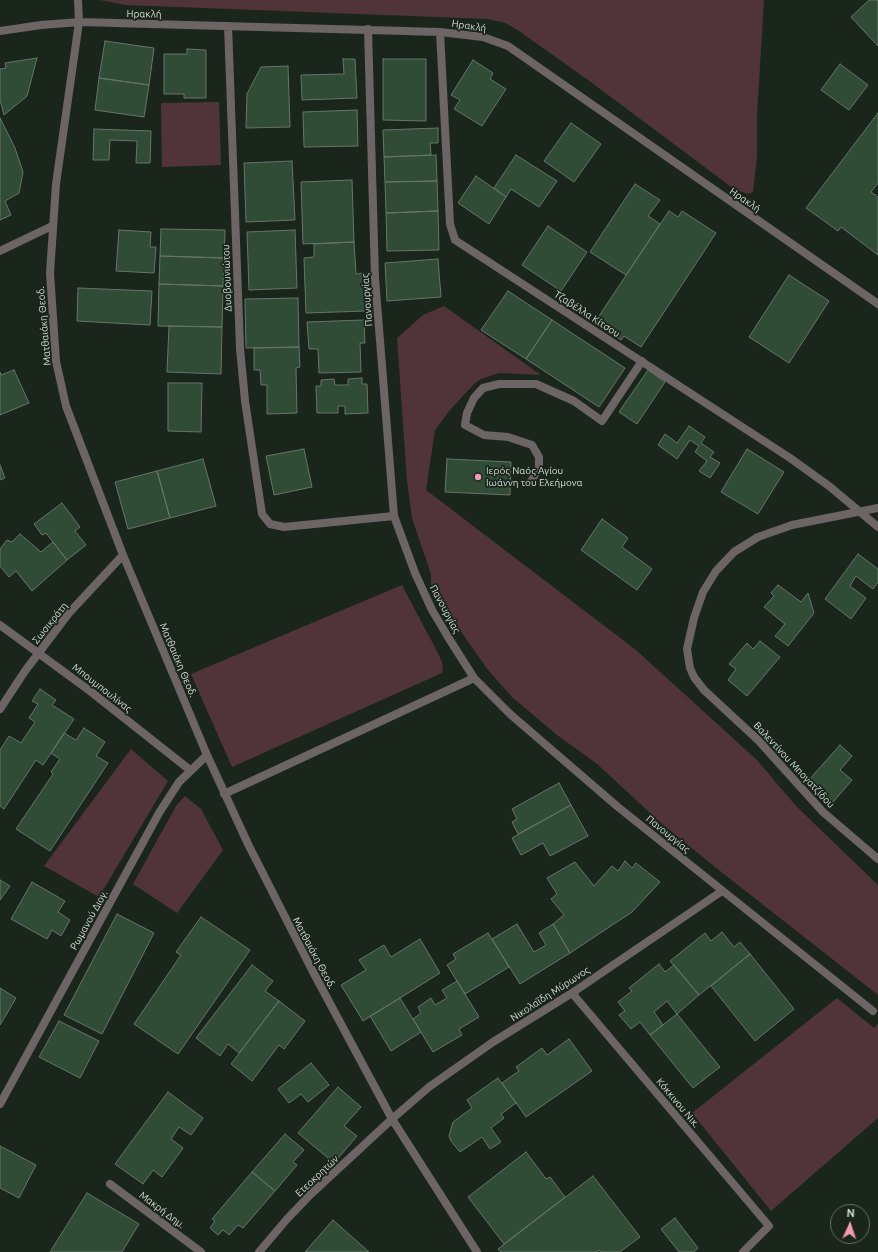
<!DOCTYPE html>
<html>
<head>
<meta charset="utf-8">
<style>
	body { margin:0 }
	#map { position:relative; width:878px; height:1252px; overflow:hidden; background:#1a261c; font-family:Ubuntu,sans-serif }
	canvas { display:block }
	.north { position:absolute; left:830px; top:1204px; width:40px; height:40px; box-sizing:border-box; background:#1a261c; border:1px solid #646e66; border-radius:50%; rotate:3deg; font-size:11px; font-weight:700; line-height:16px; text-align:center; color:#d3dbd4 }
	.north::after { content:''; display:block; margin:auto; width:14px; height:18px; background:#f29aaf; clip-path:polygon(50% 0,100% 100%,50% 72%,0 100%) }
</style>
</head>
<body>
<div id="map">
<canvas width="878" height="1252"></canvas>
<div class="north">N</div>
</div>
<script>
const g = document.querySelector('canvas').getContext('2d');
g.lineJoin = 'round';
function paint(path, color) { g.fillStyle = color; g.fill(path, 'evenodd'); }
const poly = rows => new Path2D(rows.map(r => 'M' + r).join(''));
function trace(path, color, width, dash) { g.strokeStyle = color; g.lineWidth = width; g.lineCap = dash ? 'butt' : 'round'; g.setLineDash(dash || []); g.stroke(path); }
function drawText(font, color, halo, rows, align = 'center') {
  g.font = font + ' Ubuntu,sans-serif'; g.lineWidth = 3.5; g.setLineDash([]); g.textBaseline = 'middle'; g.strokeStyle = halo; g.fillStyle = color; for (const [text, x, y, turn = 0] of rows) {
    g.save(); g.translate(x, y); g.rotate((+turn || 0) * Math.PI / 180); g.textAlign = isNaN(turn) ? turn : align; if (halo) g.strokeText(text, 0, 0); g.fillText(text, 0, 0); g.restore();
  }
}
paint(poly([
	[100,0,764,0,757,115,757,157,753,192,748,194,734,189,588,80,519,31,506,23,488,19,126,5],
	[219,102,221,165,162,167,161,103],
	[444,306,541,375,499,373,481,379,474,384,450,410,435,430,426,490,636,650,757,760,796,806,878,885,878,995,715,867,661,823,596,763,557,735,513,698,488,670,436,596,431,584,431,574,412,518,407,481,397,338,423,315],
	[402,585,440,657,443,666,442,673,232,767,191,674],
	[131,749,168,781,99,897,44,866],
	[185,796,201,809,223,850,177,913,133,884,176,806],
	[837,998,874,1028,878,1024,878,1118,771,1211,692,1113]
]), '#50343a');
const building = poly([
	[869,0,878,0,878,46,851,17,869,0],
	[105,41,154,48,149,85,99,78,105,41],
	[187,49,206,50,206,98,184,98,184,94,164,94,164,54,187,54,187,49],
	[37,58,27,96,4,115,1,103,0,103,0,69,6,68,5,63,37,58],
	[343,59,355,59,357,98,302,100,301,75,344,74,343,59],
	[383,59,426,59,426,121,383,120,383,59],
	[473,60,493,73,490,79,506,89,482,126,454,109,460,100,451,95,473,60],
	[840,64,868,85,849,110,821,90,840,64],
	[288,66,290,127,246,128,247,94,261,67,288,66],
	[99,78,149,85,144,117,95,110,99,78],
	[357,110,358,146,304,147,303,112,357,110],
	[878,113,878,183,871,192,878,197,878,255,841,227,838,231,806,208,878,113],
	[0,118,15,148,23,172,19,193,5,201,11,215,0,220,0,118],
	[571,123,601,144,574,182,544,161,571,123],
	[438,128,438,143,430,143,431,155,384,157,383,130,438,128],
	[94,129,151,131,150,163,136,163,137,141,110,140,109,160,93,160,94,129],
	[436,155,437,181,385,182,384,157,436,155],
	[516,155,557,181,539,207,511,189,506,197,494,188,516,155],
	[292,161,295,220,246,222,244,163,292,161],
	[476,176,506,197,489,224,458,203,476,176],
	[352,180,354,242,303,244,301,182,352,180],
	[437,181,438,211,386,213,385,182,437,181],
	[635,184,660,200,648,216,660,224,626,275,590,252,635,184],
	[438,211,439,250,387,251,386,213,438,211],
	[669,211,678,217,682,211,716,233,641,347,624,336,621,340,595,322,669,211],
	[548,226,587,252,561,291,522,265,548,226],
	[161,229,225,230,224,258,160,256,161,229],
	[119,230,151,232,150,247,156,247,154,273,116,271,119,230],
	[295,230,297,288,249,290,247,232,295,230],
	[354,242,356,274,365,273,366,311,306,313,304,258,314,257,314,244,354,242],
	[160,256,224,258,223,286,159,284,160,256],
	[438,259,441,297,387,301,385,263,438,259],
	[789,275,829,301,789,363,749,337,789,275],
	[159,284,223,286,222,327,158,326,159,284],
	[78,288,152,291,150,325,77,321,78,288],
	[508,291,552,320,526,359,481,330,508,291],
	[298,298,299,347,246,348,245,299,298,298],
	[364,320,365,343,360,343,361,372,319,373,318,349,309,349,307,322,364,320],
	[552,320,625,368,599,407,526,359,552,320],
	[169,326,222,327,221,374,167,372,169,326],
	[299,347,300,367,296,368,297,413,267,414,267,385,261,385,260,370,254,370,254,348,299,347],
	[14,370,29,403,0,415,0,372,1,375,14,370],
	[648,370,665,382,637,424,619,412,648,370],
	[362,378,362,384,367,384,368,413,345,414,345,406,338,406,338,413,317,413,316,386,321,386,321,380,334,379,335,385,348,385,348,379,362,378],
	[168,383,202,383,201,432,168,431,168,383],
	[689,426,705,437,701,443,714,452,710,457,720,463,710,478,699,471,707,461,695,452,699,446,690,440,677,459,658,445,665,434,677,443,689,426],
	[304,449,312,487,274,495,266,456,304,449],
	[747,449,784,472,758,514,721,492,747,449],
	[203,459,216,506,170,518,157,471,203,459],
	[447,459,511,462,510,495,445,492,447,459],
	[0,465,5,478,0,480,0,465],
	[157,471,170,518,128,529,115,482,157,471],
	[62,503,80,527,75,531,86,545,67,560,46,533,42,535,34,524,62,503],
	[602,519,628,538,622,547,652,569,637,590,581,550,602,519],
	[20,534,41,552,53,542,67,560,32,591,16,571,9,577,0,566,0,549,7,540,12,542,20,534],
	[858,554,878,569,878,582,873,589,856,576,850,586,866,598,851,619,825,599,858,554],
	[778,585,801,602,808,593,814,613,788,646,775,636,785,624,764,607,774,596,771,593,778,585],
	[760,641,780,657,747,696,728,680,736,669,729,664,747,643,753,649,760,641],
	[40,689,56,700,52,705,74,719,43,765,36,760,4,809,0,806,0,750,9,736,21,743,35,722,29,718,38,704,32,701,40,689],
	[84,728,105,742,96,756,108,763,50,851,16,829,53,774,51,772,60,759,51,753,64,733,76,740,84,728],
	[840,745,852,756,840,770,852,780,833,802,808,781,840,745],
	[559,783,571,805,518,834,512,822,517,819,512,809,559,783],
	[571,805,588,836,550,856,543,843,521,855,512,838,571,805],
	[625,861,632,868,636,863,660,882,632,912,570,953,553,924,564,915,551,899,557,894,547,878,575,862,594,886,612,866,618,871,625,861],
	[0,880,10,886,0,900,0,880],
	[32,882,65,901,58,912,70,920,61,936,52,930,47,939,11,919,32,882],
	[117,914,154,933,102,1034,64,1015,117,914],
	[201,917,250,950,178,1054,134,1024,181,955,176,952,201,917],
	[517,924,534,952,546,945,539,933,553,924,570,953,520,984,492,939,517,924],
	[722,932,734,947,740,942,750,954,699,995,670,961,705,933,711,941,722,932],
	[488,933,509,967,465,994,447,965,456,959,453,954,488,933],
	[420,939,440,973,363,1021,341,985,366,970,359,960,384,945,391,957,420,939],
	[750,954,794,1009,755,1041,711,986,750,954],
	[659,964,665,972,674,965,699,995,677,1014,667,1001,654,1012,663,1025,650,1035,640,1022,631,1029,619,1015,625,1011,618,1002,632,991,629,988,659,964],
	[252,965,273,981,265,991,279,1001,239,1053,228,1044,220,1056,196,1038,252,965],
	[457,981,479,1017,459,1029,462,1035,433,1052,413,1019,421,1013,418,1007,431,998,435,1005,447,998,442,990,457,981],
	[0,988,16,998,0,1025,0,988],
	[400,998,421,1032,391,1051,370,1016,400,998],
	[279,1001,305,1021,284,1049,279,1045,252,1081,231,1064,279,1001],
	[677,1014,720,1067,693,1088,650,1035,677,1014],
	[59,1021,99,1041,80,1078,39,1057,59,1021],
	[569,1039,592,1071,526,1117,502,1083,519,1071,516,1067,542,1048,547,1055,569,1039],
	[311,1063,329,1085,308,1102,301,1094,289,1103,278,1089,311,1063],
	[498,1078,516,1103,501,1114,504,1118,491,1128,501,1142,490,1149,482,1137,460,1152,451,1141,449,1136,453,1122,472,1108,467,1100,498,1078],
	[338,1087,361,1107,344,1126,357,1136,334,1163,298,1133,338,1087],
	[168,1092,203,1118,191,1135,179,1127,171,1139,183,1148,162,1177,153,1170,143,1184,115,1164,168,1092],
	[285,1134,304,1150,293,1162,297,1165,275,1191,252,1172,285,1134],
	[0,1146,36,1165,19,1198,0,1188,0,1146],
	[526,1152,546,1179,550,1177,565,1197,504,1244,468,1197,526,1152],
	[252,1172,275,1191,243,1228,238,1225,229,1235,223,1230,218,1235,210,1228,215,1221,212,1219,252,1172],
	[593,1176,640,1237,620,1252,601,1252,599,1250,597,1252,501,1252,498,1249,593,1176],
	[87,1193,139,1224,122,1252,50,1252,87,1193],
	[675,1218,698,1248,694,1252,679,1252,661,1229,675,1218],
	[333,1220,369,1252,305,1252,333,1220]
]);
paint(building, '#314c36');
trace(building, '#677569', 1);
trace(poly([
	[530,483,539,468,539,457,532,445,508,437,484,435,465,425,467,413,474,398,483,388,499,384,536,384,574,401,602,421,642,361]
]), '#6d6466', 8);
trace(poly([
	[78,0,79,22,56,184,50,273,56,361,66,406,123,555,207,755,248,844,312,970,392,1119,477,1252],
	[228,26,240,348,245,401,262,514,270,524,284,527,394,516],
	[368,29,375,278,394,516,415,573,432,610,448,637,474,678,510,714,618,807,873,1011],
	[0,31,41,25,79,22,440,32,483,37,508,46,878,304],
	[440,32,450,224,455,240,790,458,829,486,878,527],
	[0,251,52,226],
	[878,508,792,525,758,537,734,552,716,571,703,592,694,618,687,649,690,668,694,677,704,690,758,740,823,812,878,859],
	[0,625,90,691,190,770],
	[0,709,25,671,69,613,123,555],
	[224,794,474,678],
	[572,993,769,1226,743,1252],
	[0,1104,159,813,179,782,207,755],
	[110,1184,201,1252],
	[259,1252,287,1219,311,1194,392,1119,429,1087,493,1042,572,993,722,891]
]), '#6d6466', 8);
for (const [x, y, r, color] of [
	[478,477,4,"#f29aaf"]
]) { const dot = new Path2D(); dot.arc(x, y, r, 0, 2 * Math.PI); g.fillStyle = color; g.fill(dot); trace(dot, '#1a261c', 1.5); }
drawText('10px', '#d3dbd4', '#1a261c', [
	["Ηρακλή",144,14,1],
	["Ηρακλή",469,26,9],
	["Ηρακλή",745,200,35],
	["Δυοβουνιώτου",227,278,-92],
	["Πανουργίας",367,300,-94],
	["Τζαβέλλα Κίτσου",587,314,33],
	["Ματθαιάκη Θεοδ.",44,326,-95],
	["Πανουργίας",445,609,62],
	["Σωσικράτη",50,623,-51],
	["Ματθαιάκη Θεοδ.",178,660,67],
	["Μπουμπουλίνας",102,688,38],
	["Βαλεντίνου Μπογατζίδου",794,765,47],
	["Πανουργίας",668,834,39],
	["Ρωμανού Διογ.",89,920,-61],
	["Ματθαιάκη Θεοδ.",314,953,62],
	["Νικολαΐδη Μύρωνος",550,994,-33],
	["Κόκκινου Νικ.",678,1103,50],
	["Ετεοκρητών",317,1176,-43],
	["Μακρή Δημ.",162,1210,37]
]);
drawText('10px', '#d3dbd4', '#1a261c', [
	["Ιερός Ναός Αγίου",486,471],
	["Ιωάννη του Ελεήμονα",486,483]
], 'left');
</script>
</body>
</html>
